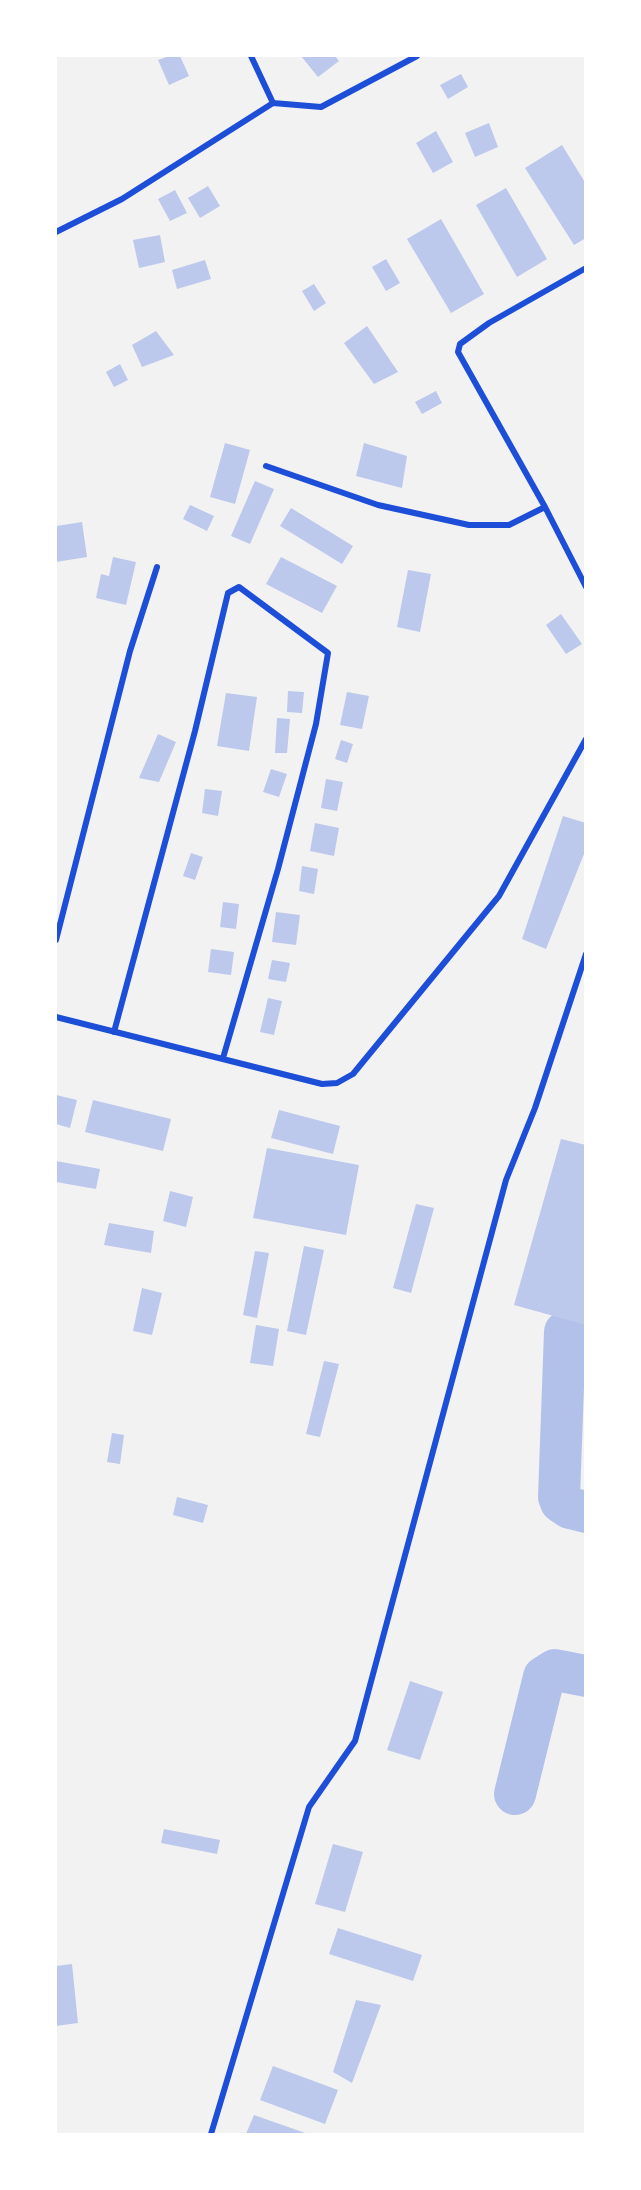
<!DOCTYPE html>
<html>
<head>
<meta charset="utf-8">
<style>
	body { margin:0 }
	#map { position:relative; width:641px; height:2190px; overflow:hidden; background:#f2f2f2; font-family:"Work Sans",sans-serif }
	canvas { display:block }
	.frame { position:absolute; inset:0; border:57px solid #fff; pointer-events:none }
</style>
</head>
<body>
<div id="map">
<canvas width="641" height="2190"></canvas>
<div class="frame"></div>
</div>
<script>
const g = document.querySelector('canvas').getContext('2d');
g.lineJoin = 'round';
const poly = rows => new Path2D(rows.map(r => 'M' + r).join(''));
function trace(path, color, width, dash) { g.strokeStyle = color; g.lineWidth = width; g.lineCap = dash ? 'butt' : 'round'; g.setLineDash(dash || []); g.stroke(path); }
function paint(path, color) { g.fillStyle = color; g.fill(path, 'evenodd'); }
trace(poly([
	[565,1332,559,1497,561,1502,570,1508,586,1512],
	[515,1794,544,1677,555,1670,586,1676]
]), '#b2c1ea', 42);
paint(poly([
	[169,56,180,56,189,76,169,85,158,60],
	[301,56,335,56,339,61,318,77],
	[461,74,468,87,448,99,440,85],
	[489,123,498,147,475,157,465,133],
	[436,131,453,162,433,173,416,143],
	[562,145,586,184,586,238,574,245,525,168],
	[208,186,220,206,200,218,188,198],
	[506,188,547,259,517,277,476,205],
	[175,190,187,213,170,221,158,199],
	[441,219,484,294,451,313,407,239],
	[160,235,165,262,139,268,133,240],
	[386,259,400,283,386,291,372,267],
	[205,260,211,279,177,289,172,270],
	[314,284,326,303,314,311,302,291],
	[367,326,398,372,374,384,344,343],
	[156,331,174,355,142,367,132,345],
	[120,364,128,380,114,387,106,372],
	[436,391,442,403,422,414,415,402],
	[225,443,250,450,235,504,210,497],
	[364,443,407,456,402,488,356,476],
	[255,481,274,489,250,544,231,536],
	[190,505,214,516,207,531,183,519],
	[291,508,353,546,342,564,280,526],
	[82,522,87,557,56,562,56,526],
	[113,557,136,562,126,605,96,598,101,574,109,576],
	[281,557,337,586,322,613,266,584],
	[408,570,431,574,420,632,397,627],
	[561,614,582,644,566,654,546,625],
	[288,691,304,692,302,713,287,712],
	[347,692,369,696,362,729,340,725],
	[226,693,257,697,249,751,217,746],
	[277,718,290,719,287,753,275,753],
	[158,734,176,742,159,782,139,778],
	[341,740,353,744,347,763,335,759],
	[271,769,287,774,279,797,263,792],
	[326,779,343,782,337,811,321,808],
	[205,789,222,791,218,816,202,813],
	[563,816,586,823,586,849,546,949,522,939],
	[315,823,339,828,334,856,310,851],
	[191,853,203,857,195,880,183,876],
	[302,866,318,869,314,894,299,891],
	[223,902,239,904,236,929,220,927],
	[276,912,300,915,296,945,272,942],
	[211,949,234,952,231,975,208,972],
	[272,960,290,963,286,982,268,979],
	[268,998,282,1001,274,1035,260,1032],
	[56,1095,77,1100,70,1128,56,1124],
	[93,1100,171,1119,163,1151,85,1132],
	[279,1110,340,1126,333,1154,271,1138],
	[561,1139,586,1145,586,1325,514,1305],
	[267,1148,359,1165,346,1235,253,1218],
	[56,1161,100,1169,96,1189,56,1182],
	[170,1191,193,1197,186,1227,163,1221],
	[416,1204,434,1208,411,1293,393,1288],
	[109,1223,154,1231,151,1253,104,1245],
	[304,1246,324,1250,306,1335,287,1331],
	[255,1251,269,1253,257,1318,243,1315],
	[142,1288,162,1293,152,1335,133,1331],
	[256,1325,279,1329,273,1366,250,1363],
	[324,1361,339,1364,320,1437,306,1434],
	[112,1433,124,1435,120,1464,107,1462],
	[177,1497,208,1505,203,1523,173,1515],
	[410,1681,443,1692,420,1760,387,1750],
	[164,1829,220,1840,217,1854,161,1843],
	[333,1844,363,1852,345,1912,315,1904],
	[338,1928,422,1955,413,1981,329,1954],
	[72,1964,78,2023,56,2026,56,1966],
	[356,2000,381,2005,352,2083,333,2072],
	[273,2066,338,2090,325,2124,260,2100],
	[254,2115,308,2134,246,2134]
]), '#bdc9ec');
trace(poly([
	[251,56,273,103],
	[56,232,122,199,273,103,321,107,417,56],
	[586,268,489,323,460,344,458,352,545,507,586,587],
	[266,466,378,505,469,525,509,525,545,507],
	[56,940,130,651,157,567],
	[56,1017,322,1084,337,1083,353,1074,499,896,586,739],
	[114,1032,195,731,228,593,239,587,328,653,316,724,278,869,223,1058],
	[211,2134,309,1807,355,1741,506,1180,535,1108,586,954]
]), '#1d4ed8', 6);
</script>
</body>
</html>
